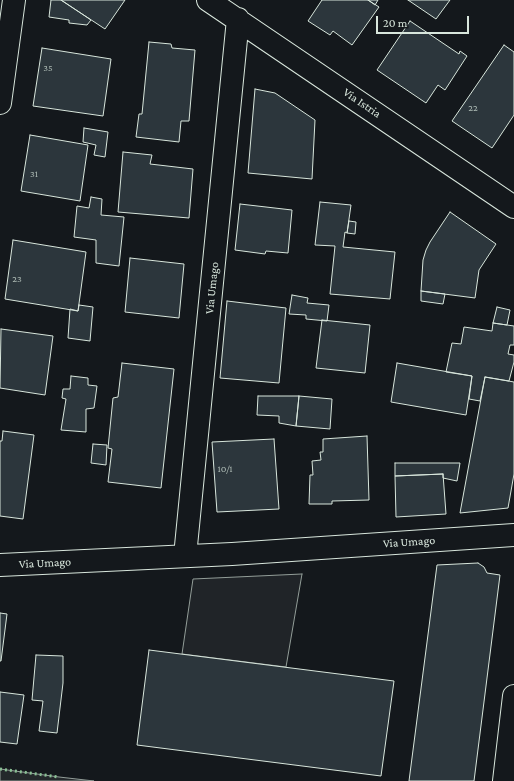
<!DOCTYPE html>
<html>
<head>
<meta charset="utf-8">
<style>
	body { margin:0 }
	#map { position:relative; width:514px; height:781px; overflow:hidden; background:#14181c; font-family:"Crimson Pro",serif }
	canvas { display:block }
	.scale { position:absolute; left:376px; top:16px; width:93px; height:18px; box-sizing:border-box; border:2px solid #d8e6dc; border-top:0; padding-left:5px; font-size:12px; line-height:14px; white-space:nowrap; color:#d8e6dc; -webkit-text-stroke:3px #14181c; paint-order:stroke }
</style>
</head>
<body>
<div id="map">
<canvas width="514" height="781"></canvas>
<div class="scale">20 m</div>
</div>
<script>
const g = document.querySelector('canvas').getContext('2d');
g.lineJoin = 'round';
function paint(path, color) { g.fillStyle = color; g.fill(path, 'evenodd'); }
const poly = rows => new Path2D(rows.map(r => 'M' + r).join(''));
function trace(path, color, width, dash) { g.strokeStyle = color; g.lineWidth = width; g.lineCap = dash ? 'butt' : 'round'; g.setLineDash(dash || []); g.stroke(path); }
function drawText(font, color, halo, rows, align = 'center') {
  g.font = font + ' "Crimson Pro",serif'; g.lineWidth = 3; g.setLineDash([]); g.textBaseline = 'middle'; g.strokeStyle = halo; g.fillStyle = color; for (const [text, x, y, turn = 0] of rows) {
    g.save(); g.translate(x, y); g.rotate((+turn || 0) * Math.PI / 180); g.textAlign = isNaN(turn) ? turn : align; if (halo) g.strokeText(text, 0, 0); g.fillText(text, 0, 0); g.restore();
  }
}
const green = poly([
	[302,574,286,667,182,654,193,579,302,574]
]);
paint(green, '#202428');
trace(green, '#939e99', 1);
const parking = poly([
	[0,769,59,777,94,781,0,781,0,769]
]);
paint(parking, '#24282b');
trace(parking, '#939e99', 1);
const building = poly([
	[51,0,61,0,91,20,87,25,69,23,69,20,49,17,51,0],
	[61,0,125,0,105,29,61,0],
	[322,0,368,0,379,7,352,45,333,31,330,35,308,21,322,0],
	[368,0,378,0,375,5,368,0],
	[408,0,450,0,436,19,408,0],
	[410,21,459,54,460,51,467,56,445,90,438,85,426,103,377,70,410,21],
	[149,42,171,44,172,48,195,50,189,121,181,121,179,142,136,137,139,114,142,114,149,42],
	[504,45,514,52,514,115,492,148,452,121,504,45],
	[42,48,111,59,103,116,33,106,42,48],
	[255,89,275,93,315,120,312,179,248,173,255,89],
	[84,128,108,132,105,157,94,155,96,145,83,142,84,128],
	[30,135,88,145,80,201,21,191,30,135],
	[123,152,152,155,150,164,193,169,189,218,118,212,123,152],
	[91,197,102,199,101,215,124,217,119,266,96,263,96,240,74,237,77,206,89,208,91,197],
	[320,202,351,205,347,233,345,232,343,247,395,252,390,299,330,294,335,246,315,245,320,202],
	[240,204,292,210,288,253,266,251,265,254,235,250,240,204],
	[450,212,496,244,479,270,475,298,421,291,423,260,426,250,430,242,450,212],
	[349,221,356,222,355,234,347,233,349,221],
	[13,240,86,252,78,311,5,299,13,240],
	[130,258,184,264,179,318,125,312,130,258],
	[421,291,445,294,443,304,421,301,421,291],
	[292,295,308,298,307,303,329,305,327,321,306,319,306,315,289,314,292,295],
	[227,301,286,308,279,383,220,378,227,301],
	[79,305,93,307,90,341,68,338,70,309,78,311,79,305],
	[497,307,510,310,507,325,493,323,497,307],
	[322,320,370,325,365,373,316,368,322,320],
	[493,323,514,326,514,345,510,345,508,354,514,355,514,362,509,381,485,377,480,401,469,399,472,376,446,372,452,343,461,344,464,327,492,331,493,323],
	[1,329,53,336,45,395,0,388,1,329],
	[122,363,174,369,161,488,108,482,112,449,108,448,113,398,118,397,122,363],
	[397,363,472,376,466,415,391,402,397,363],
	[71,376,88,378,88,385,97,386,94,408,86,409,86,432,61,430,66,399,62,398,63,389,70,389,71,376],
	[485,377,514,382,514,474,508,508,460,513,485,377],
	[258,396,299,396,296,426,279,423,279,416,257,415,258,396],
	[299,396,332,399,330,429,296,426,299,396],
	[3,431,34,435,23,519,0,516,0,441,2,441,3,431],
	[367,436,369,500,332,501,332,504,309,504,310,475,313,475,312,461,321,460,320,452,323,452,323,439,367,436],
	[274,439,279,509,217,512,212,442,274,439],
	[93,444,107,445,106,465,91,463,93,444],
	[395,463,460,463,457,481,443,478,443,474,395,476,395,463],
	[443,474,446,514,396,517,395,476,443,474],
	[478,563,484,567,487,573,500,575,474,781,409,781,437,565,478,563],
	[0,613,7,614,1,661,0,661,0,613],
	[149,650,394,681,381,776,137,745,149,650],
	[36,655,63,656,63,683,57,733,39,731,43,701,32,700,36,655],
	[0,692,24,695,17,744,0,742,0,692]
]);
paint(building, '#2c363c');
trace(building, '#d8e6dc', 1);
const street = poly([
	[208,0,514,207],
	[0,103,14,0],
	[185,556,238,19],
	[0,565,232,554,514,535],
	[504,781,514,696]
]);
trace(street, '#d8e6dc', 24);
trace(street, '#14181c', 22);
trace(poly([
	[0,769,59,777]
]), '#8ac095', 3, [2, 3]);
drawText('10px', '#adbab4', null, [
	["35",48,68],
	["22",473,108],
	["31",34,174],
	["23",17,279],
	["10/1",225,469]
]);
drawText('12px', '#d8e6dc', '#14181c', [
	["Via Istria",362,103,34],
	["Via Umago",212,288,-84],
	["Via Umago",409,542,-4],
	["Via Umago",45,563,-3]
]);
</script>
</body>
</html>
